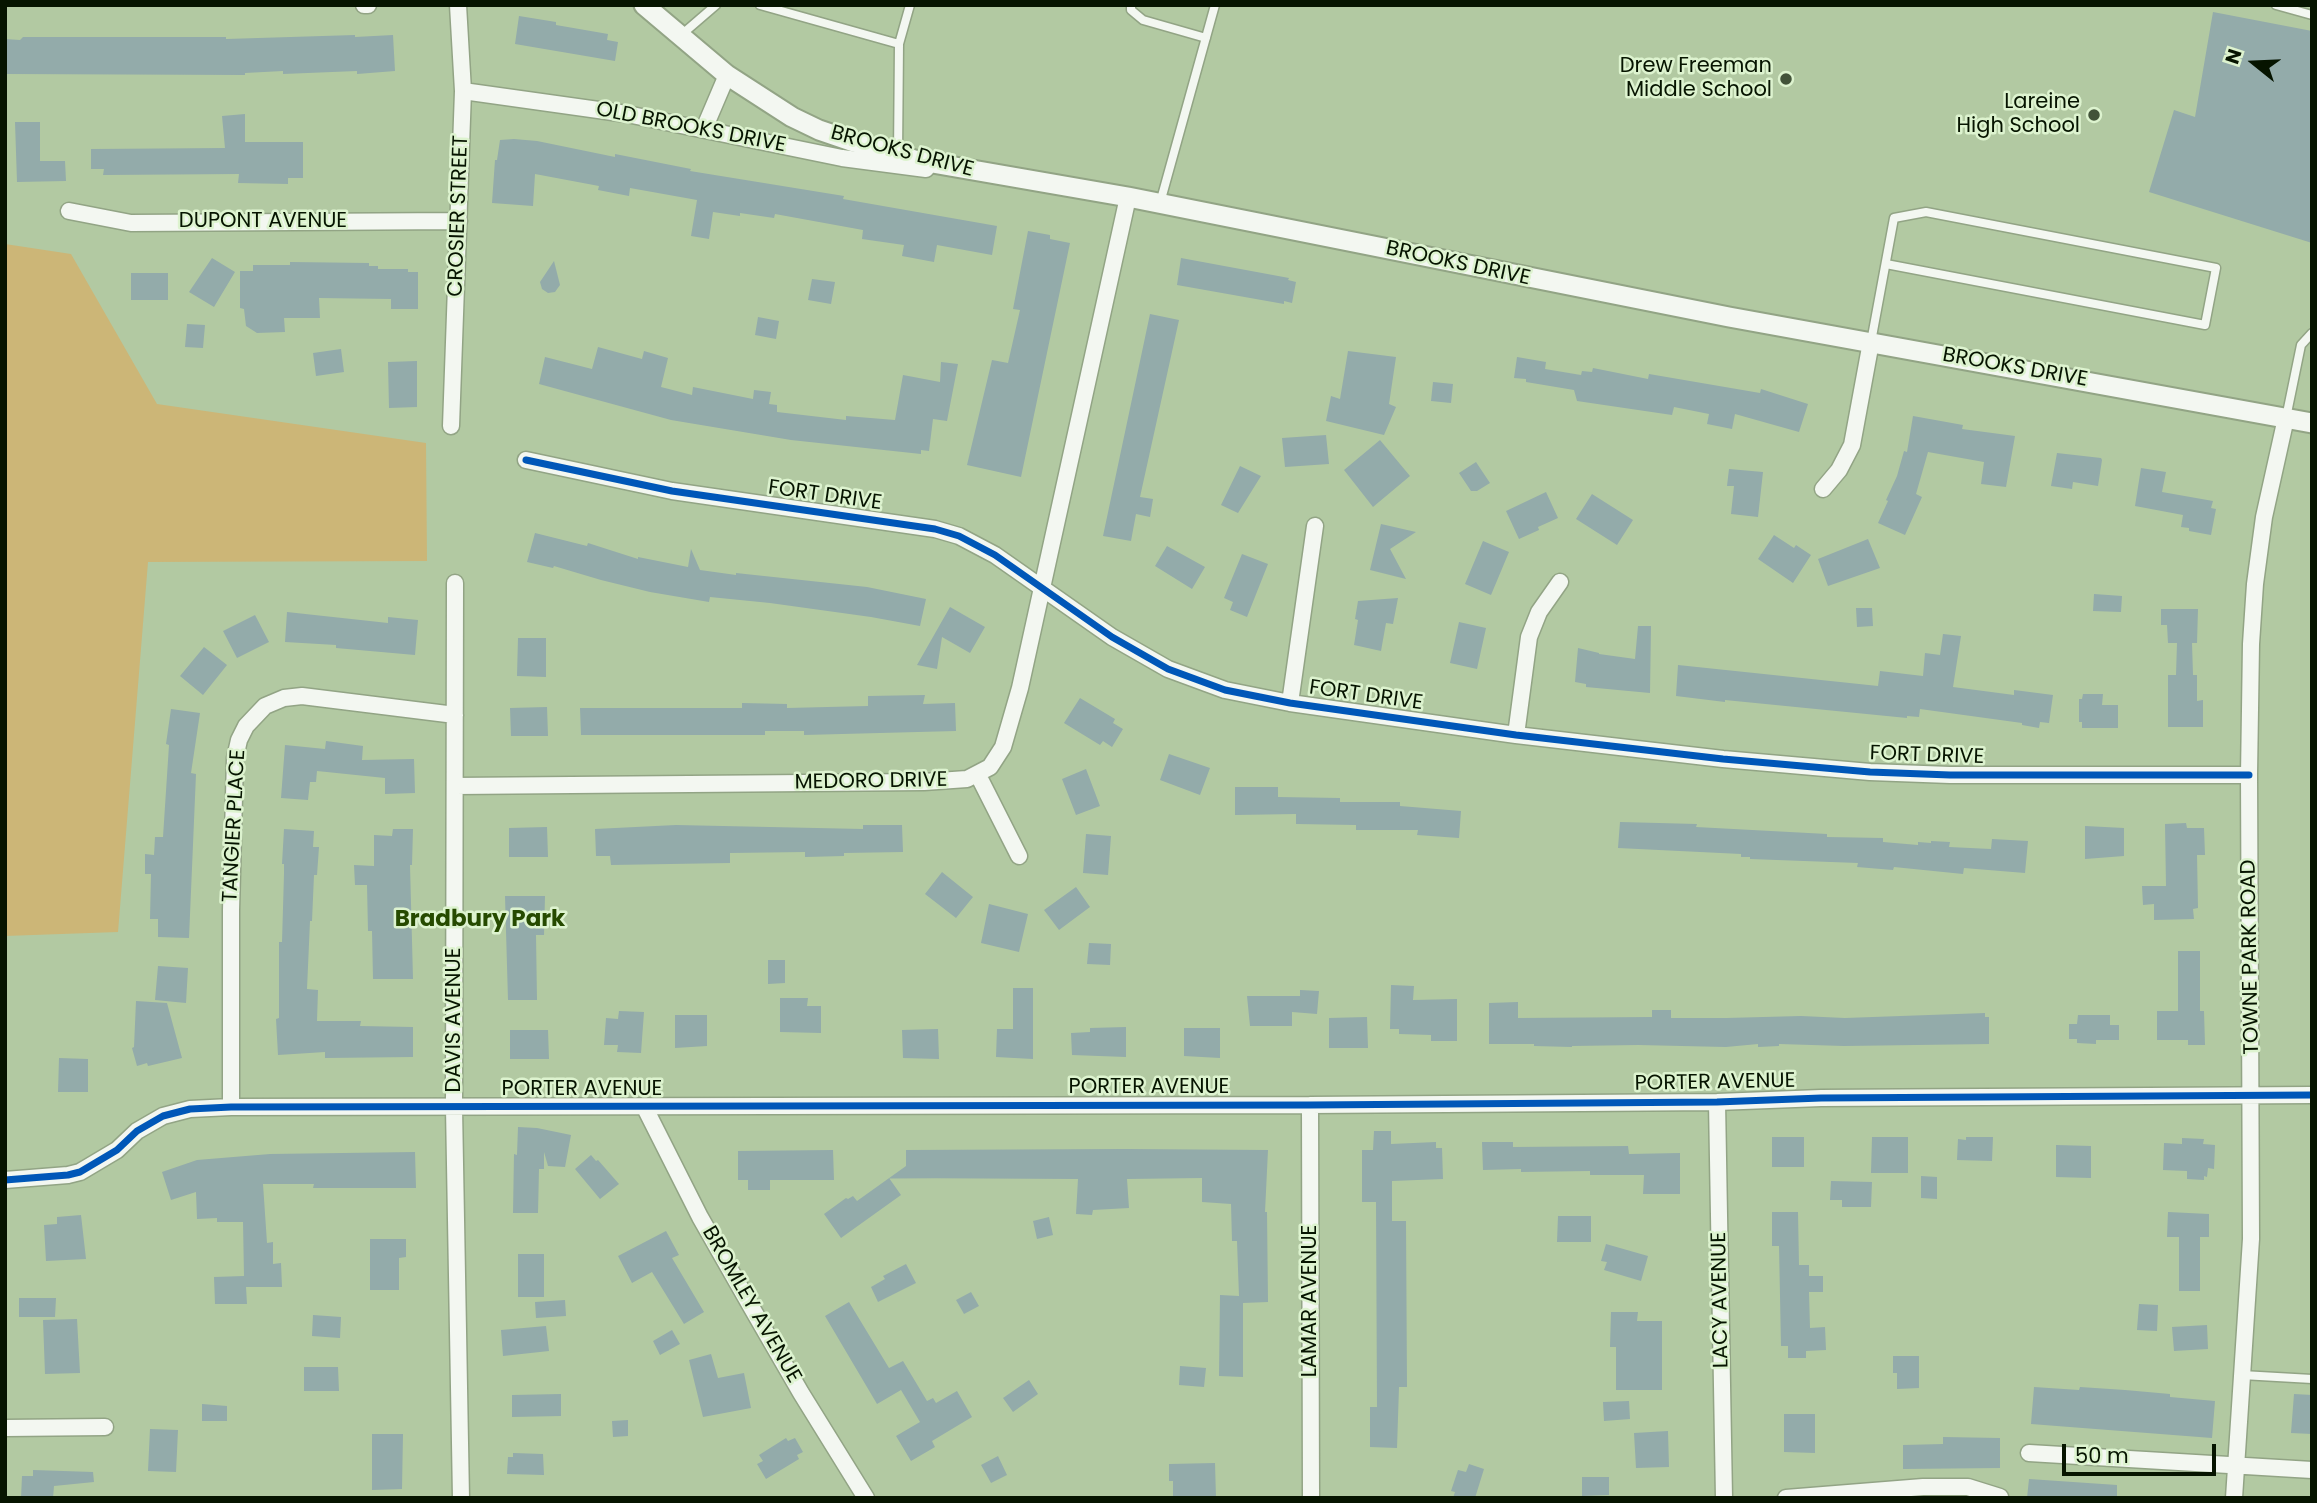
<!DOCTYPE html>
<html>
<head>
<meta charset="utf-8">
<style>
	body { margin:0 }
	#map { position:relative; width:2317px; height:1503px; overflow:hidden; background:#b2c9a2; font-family:Poppins,sans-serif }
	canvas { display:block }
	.frame { position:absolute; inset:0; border:7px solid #061400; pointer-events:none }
	.north { position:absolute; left:2219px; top:28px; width:70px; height:70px; -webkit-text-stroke:5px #ddf3cf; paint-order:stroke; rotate:288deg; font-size:19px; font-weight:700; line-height:28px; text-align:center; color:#061400 }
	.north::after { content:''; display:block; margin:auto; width:24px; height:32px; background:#061400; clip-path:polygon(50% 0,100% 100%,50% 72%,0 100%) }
	.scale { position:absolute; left:2062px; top:1444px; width:154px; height:32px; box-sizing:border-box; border:4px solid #061400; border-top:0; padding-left:9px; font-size:21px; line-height:24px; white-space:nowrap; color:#061400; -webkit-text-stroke:5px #ddf3cf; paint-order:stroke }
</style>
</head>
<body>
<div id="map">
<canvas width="2317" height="1503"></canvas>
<div class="frame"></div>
<div class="north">N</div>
<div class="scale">50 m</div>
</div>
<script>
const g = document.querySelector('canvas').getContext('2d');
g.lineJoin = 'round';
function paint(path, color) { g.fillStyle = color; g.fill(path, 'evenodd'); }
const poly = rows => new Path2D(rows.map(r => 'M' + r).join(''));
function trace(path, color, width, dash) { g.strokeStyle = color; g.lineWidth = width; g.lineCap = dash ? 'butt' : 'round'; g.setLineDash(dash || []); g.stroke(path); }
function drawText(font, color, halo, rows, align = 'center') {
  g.font = font + ' Poppins,sans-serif'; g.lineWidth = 5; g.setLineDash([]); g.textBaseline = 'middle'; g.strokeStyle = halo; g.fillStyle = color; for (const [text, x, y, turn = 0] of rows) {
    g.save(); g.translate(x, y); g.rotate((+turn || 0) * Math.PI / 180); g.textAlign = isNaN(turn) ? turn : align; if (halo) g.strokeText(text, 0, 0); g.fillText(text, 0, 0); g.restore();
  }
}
paint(poly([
	[5,244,71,254,157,404,426,443,427,561,148,562,118,932,5,936]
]), '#ccb677');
paint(poly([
	[2213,12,2312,31,2312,243,2149,192,2174,110,2195,117],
	[519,16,556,22,556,25,608,34,607,40,618,42,615,61,515,44],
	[355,35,355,37,393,35,395,71,357,74,357,71,283,74,283,71,245,73,245,75,5,74,5,39,20,40,23,37,226,37,226,39],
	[245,114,245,142,303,142,303,178,288,178,288,184,238,183,239,174,103,175,104,169,91,169,91,149,225,148,222,116],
	[15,122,40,122,40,161,65,161,66,181,17,182],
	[514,139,537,141,615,157,615,154,691,169,690,171,844,196,843,199,997,226,992,255,937,245,934,262,902,256,904,245,862,239,863,230,775,214,774,218,740,213,740,216,713,212,709,239,691,236,697,200,630,188,629,196,598,190,599,186,535,174,533,206,492,203,495,160,497,160,500,140],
	[1028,231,1050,235,1050,239,1070,243,1021,477,967,465,992,360,1008,363,1020,310,1013,309],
	[212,258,235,272,214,307,189,292],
	[1181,258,1289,278,1288,280,1296,282,1292,303,1284,301,1284,304,1177,285],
	[554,261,560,285,555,292,548,293,542,289,540,282],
	[290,262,369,263,369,266,378,266,378,269,408,269,408,272,418,272,418,309,391,309,391,299,319,298,320,318,284,318,285,332,257,333,246,326,244,309,240,308,240,271,253,271,253,265,290,265],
	[131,273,168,273,168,300,131,300],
	[812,279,835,282,831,304,808,300],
	[1150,314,1179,320,1140,497,1153,499,1150,517,1136,514,1131,541,1103,536],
	[758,317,779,321,776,339,755,335],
	[187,324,205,325,203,348,185,347],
	[598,347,642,359,644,351,668,358,661,387,692,395,693,387,753,399,754,390,771,392,769,404,777,405,777,412,846,420,846,416,895,420,903,375,940,382,941,362,958,364,947,421,933,419,929,451,921,450,921,454,791,440,671,420,539,384,545,357,592,369],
	[341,349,344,372,316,376,313,353],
	[1348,351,1396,357,1389,404,1396,407,1384,435,1326,421,1331,396,1340,399],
	[1517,357,1546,362,1545,369,1581,375,1582,371,1592,372,1593,368,1648,379,1649,374,1760,393,1761,389,1808,404,1799,432,1735,414,1732,429,1707,424,1709,414,1674,407,1672,415,1577,401,1574,390,1526,382,1526,379,1514,378],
	[417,361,417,407,389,408,388,362],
	[1433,382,1453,384,1451,403,1431,401],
	[1913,416,1963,425,1962,429,2015,436,2006,487,1981,484,1984,462,1928,452,1916,494,1922,497,1905,535,1878,523,1888,501,1886,500,1897,476,1904,451,1907,452],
	[1326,435,1329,464,1285,467,1282,438],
	[1380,440,1410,476,1373,507,1344,470],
	[2057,453,2101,458,2102,460,2098,486,2073,482,2072,489,2051,486],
	[1476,462,1490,483,1477,491,1471,491,1459,473],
	[1240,466,1261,476,1238,513,1221,505],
	[2141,468,2166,472,2162,492,2213,501,2211,508,2216,509,2211,535,2189,531,2189,528,2181,527,2183,515,2135,506],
	[1729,469,1763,472,1758,517,1731,514,1734,486,1727,486],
	[1546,492,1558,518,1538,527,1539,530,1519,539,1506,511],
	[1592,494,1633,520,1617,545,1576,519],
	[1381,524,1416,532,1390,549,1406,579,1370,570],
	[535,533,587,546,588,543,638,559,638,557,688,567,691,549,700,570,736,575,736,573,867,587,926,599,920,626,871,617,770,603,710,597,709,602,650,592,601,580,554,566,553,568,527,562],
	[1774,535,1794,548,1796,545,1811,555,1793,583,1758,559],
	[1868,539,1880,568,1828,586,1818,559],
	[1483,541,1509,552,1491,595,1465,584],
	[1167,546,1205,567,1192,589,1155,566],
	[1242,554,1268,564,1247,617,1230,610,1233,602,1224,598],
	[2094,594,2122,596,2121,612,2093,611],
	[1398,598,1393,624,1386,623,1381,651,1354,645,1358,620,1355,619,1358,601],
	[950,607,985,627,970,653,942,637,937,669,917,665],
	[1856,608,1872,608,1873,626,1857,627],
	[2161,609,2198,609,2197,643,2192,643,2193,675,2197,675,2197,701,2203,700,2203,727,2168,727,2168,675,2176,675,2177,643,2168,643,2167,625,2161,625],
	[287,612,388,623,388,617,418,620,415,655,336,648,336,645,285,642],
	[255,615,269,642,237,658,223,631],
	[1459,622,1486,628,1477,669,1450,663],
	[1638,626,1651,626,1650,693,1586,687,1586,684,1575,682,1578,648,1599,653,1599,654,1635,659],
	[1943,634,1961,636,1953,687,2014,695,2014,690,2053,695,2049,723,2040,722,2039,728,2022,725,2022,723,1920,709,1919,717,1907,716,1907,718,1725,700,1725,702,1676,696,1678,665,1878,686,1880,671,1923,676,1925,653,1940,655],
	[518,638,546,638,546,677,517,676],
	[204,647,227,665,203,695,180,676],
	[2083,694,2103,694,2102,705,2118,705,2118,728,2082,728,2082,722,2079,722,2079,699,2082,699],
	[925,695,923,704,955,703,956,731,804,735,804,731,765,731,765,735,581,735,580,708,742,708,742,703,787,704,787,708,868,706,868,696],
	[1080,698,1115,719,1113,723,1123,729,1112,747,1103,741,1100,745,1064,723],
	[547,707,548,736,511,736,510,708],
	[171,709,200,713,191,773,196,774,189,938,158,937,158,919,150,919,151,874,145,874,145,854,154,855,155,837,163,837,169,745,166,744],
	[326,741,363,746,362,760,414,759,415,793,385,794,385,778,317,771,316,782,310,782,308,800,281,798,285,745,325,749],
	[1169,754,1210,768,1200,795,1160,780],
	[1086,769,1100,806,1076,815,1062,779],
	[1235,787,1278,787,1278,797,1340,798,1340,802,1400,802,1400,806,1461,811,1459,838,1417,835,1418,830,1356,830,1356,825,1296,824,1296,814,1235,815],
	[1620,822,1697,824,1696,827,1827,834,1827,837,1883,838,1883,842,1918,845,1918,842,1931,843,1931,841,1950,842,1949,847,1991,849,1992,839,2028,841,2025,873,1964,868,1963,874,1894,867,1893,870,1857,867,1858,863,1750,859,1750,857,1741,857,1741,854,1618,848],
	[2186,823,2187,828,2204,828,2205,855,2197,855,2198,908,2193,909,2194,919,2154,920,2154,904,2143,905,2142,886,2166,886,2165,824],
	[676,825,863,829,863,825,902,825,903,852,844,853,844,856,805,857,805,852,730,853,730,863,611,865,610,856,596,856,595,829],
	[2085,826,2124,828,2124,856,2085,859],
	[547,827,548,857,509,857,509,828],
	[284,829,314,831,313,847,319,847,317,875,314,875,312,921,310,921,307,989,318,990,317,1021,361,1021,360,1026,413,1027,413,1057,325,1058,325,1052,278,1055,276,1019,279,1018,279,942,282,942,284,874,284,864,282,864],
	[393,829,413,829,412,865,410,865,413,979,373,979,372,931,368,931,367,885,355,885,354,865,374,866,374,835,392,836],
	[1086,834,1111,836,1108,875,1083,873],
	[942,872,973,897,956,918,925,894],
	[1076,887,1090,907,1059,930,1044,910],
	[505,896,545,896,544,935,536,935,537,1000,508,1000],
	[989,904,1028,914,1019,952,981,943],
	[1089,943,1111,944,1110,965,1087,964],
	[2178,951,2200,951,2200,1011,2204,1011,2205,1045,2188,1045,2188,1040,2157,1040,2157,1011,2178,1011],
	[768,960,785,960,785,983,768,984],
	[158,966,188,968,186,1003,155,1000],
	[1391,985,1414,986,1413,1000,1457,999,1457,1041,1431,1041,1431,1035,1399,1034,1399,1029,1390,1029],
	[1013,988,1033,988,1033,1059,996,1057,997,1029,1013,1029],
	[1300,990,1319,991,1317,1014,1292,1012,1292,1026,1250,1026,1247,996,1300,996],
	[780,998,808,998,807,1006,821,1006,821,1033,780,1032],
	[136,1001,167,1003,182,1058,148,1066,147,1063,137,1066,132,1048,134,1047],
	[1518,1002,1518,1018,1652,1017,1652,1010,1671,1010,1671,1018,1726,1018,1801,1016,1845,1018,1985,1013,1985,1017,1989,1017,1989,1044,1844,1046,1779,1044,1779,1046,1758,1047,1758,1044,1726,1047,1638,1045,1572,1046,1572,1047,1534,1046,1534,1044,1489,1044,1489,1003],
	[619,1011,644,1012,641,1053,617,1052,618,1045,604,1045,606,1018,618,1019],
	[675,1015,707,1015,707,1046,675,1048],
	[2078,1015,2110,1015,2110,1025,2119,1025,2119,1040,2096,1040,2096,1044,2077,1043,2077,1039,2069,1039,2069,1024,2077,1024],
	[1367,1017,1368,1048,1329,1048,1329,1018],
	[1126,1027,1126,1057,1072,1055,1071,1033,1090,1032,1090,1028],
	[1184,1028,1220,1028,1220,1058,1184,1056],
	[938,1029,939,1059,903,1058,902,1030],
	[510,1030,548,1030,549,1059,510,1059],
	[59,1058,88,1059,88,1092,58,1092],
	[518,1127,537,1128,571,1135,565,1167,548,1166,544,1152,544,1169,539,1169,538,1213,513,1213,514,1154,517,1155],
	[1374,1131,1391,1131,1391,1144,1436,1142,1436,1148,1442,1148,1443,1179,1392,1181,1392,1221,1406,1221,1407,1387,1399,1387,1397,1448,1370,1447,1370,1407,1377,1407,1376,1202,1362,1202,1362,1150,1373,1150],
	[1772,1137,1804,1137,1804,1167,1772,1167],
	[1872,1137,1908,1137,1908,1173,1871,1173],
	[1966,1137,1993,1137,1992,1161,1957,1160,1958,1139,1966,1140],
	[2182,1138,2204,1139,2203,1144,2215,1145,2214,1169,2208,1168,2207,1177,2204,1176,2204,1180,2187,1179,2187,1171,2163,1170,2164,1143,2182,1144],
	[1482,1142,1513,1142,1513,1147,1628,1146,1629,1154,1680,1153,1680,1194,1643,1194,1644,1175,1590,1175,1590,1171,1521,1172,1521,1169,1483,1170],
	[2056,1145,2091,1146,2091,1178,2056,1177],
	[1126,1149,1268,1150,1265,1212,1267,1212,1268,1302,1243,1303,1243,1377,1219,1376,1220,1295,1239,1296,1237,1241,1232,1241,1231,1204,1202,1202,1202,1178,1127,1179,1129,1208,1093,1210,1092,1215,1076,1214,1078,1179,889,1178,901,1195,841,1238,824,1214,846,1198,848,1199,853,1196,857,1201,906,1166,906,1150],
	[833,1150,834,1180,770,1180,770,1190,748,1190,748,1180,738,1180,738,1151],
	[415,1152,416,1188,313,1188,314,1184,263,1184,267,1243,273,1242,273,1264,281,1263,282,1287,246,1287,247,1304,215,1304,214,1277,244,1276,243,1222,217,1222,217,1218,197,1219,196,1192,171,1200,162,1172,197,1160,270,1154],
	[591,1155,596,1161,598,1160,619,1184,600,1199,575,1169],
	[1921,1176,1937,1177,1937,1199,1921,1198],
	[1831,1181,1872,1182,1871,1207,1842,1207,1842,1200,1830,1200],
	[1772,1212,1798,1212,1799,1265,1809,1265,1809,1276,1823,1276,1823,1292,1809,1292,1810,1328,1825,1327,1826,1350,1806,1351,1806,1358,1788,1358,1788,1346,1781,1346,1779,1246,1772,1246],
	[2168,1212,2209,1214,2209,1237,2200,1237,2200,1291,2179,1291,2179,1237,2167,1237],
	[81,1215,86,1259,46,1261,44,1225,57,1224,57,1217],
	[1558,1216,1591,1216,1591,1242,1557,1242],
	[1049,1217,1053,1235,1037,1239,1033,1221],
	[666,1231,679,1255,672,1258,704,1312,684,1324,652,1272,632,1283,618,1256],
	[370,1239,406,1239,406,1257,399,1258,399,1290,370,1290],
	[1606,1244,1648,1256,1641,1281,1604,1270,1607,1262,1601,1261],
	[518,1254,544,1254,544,1297,518,1297],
	[906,1264,916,1283,878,1302,871,1287,885,1279,883,1276],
	[971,1292,979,1306,964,1314,956,1300],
	[19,1298,56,1298,55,1317,19,1317],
	[565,1300,566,1316,536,1318,535,1302],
	[849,1302,889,1368,903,1361,927,1401,933,1398,936,1403,957,1391,972,1417,932,1441,935,1447,911,1461,896,1436,920,1422,901,1390,877,1404,825,1316],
	[2139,1304,2158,1305,2157,1331,2137,1330],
	[1611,1312,1638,1312,1637,1321,1662,1321,1662,1390,1616,1390,1616,1347,1610,1347],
	[313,1315,341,1317,340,1338,312,1336],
	[77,1319,80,1373,45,1374,43,1320],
	[2207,1325,2208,1349,2174,1351,2172,1327],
	[546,1326,549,1351,503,1356,501,1330],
	[672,1330,680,1344,660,1355,653,1341],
	[711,1354,718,1378,744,1373,751,1408,703,1417,689,1360],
	[1893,1356,1919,1356,1919,1388,1897,1389,1897,1373,1893,1373],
	[1180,1366,1206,1368,1204,1387,1179,1385],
	[304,1367,338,1367,339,1391,304,1391],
	[1029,1380,1038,1394,1013,1412,1003,1398],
	[2034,1387,2079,1390,2080,1387,2125,1390,2170,1394,2170,1397,2215,1401,2212,1438,2031,1424],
	[561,1394,561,1416,512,1417,512,1395],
	[2294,1394,2312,1395,2312,1434,2291,1433],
	[1629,1401,1630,1419,1604,1421,1603,1402],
	[202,1404,227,1406,227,1421,202,1421],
	[1784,1414,1815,1414,1815,1453,1784,1452],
	[628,1420,628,1436,613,1437,612,1421],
	[150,1429,178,1430,176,1472,148,1471],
	[1668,1431,1669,1467,1636,1468,1634,1433],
	[372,1434,403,1434,402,1489,372,1490],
	[1943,1437,2000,1438,2000,1468,1903,1469,1903,1445,1943,1444],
	[786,1438,788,1441,795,1438,803,1452,797,1455,799,1459,766,1479,757,1464,763,1461,759,1455],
	[513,1453,543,1454,544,1475,507,1474,508,1457,513,1457],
	[998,1456,1007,1475,991,1483,981,1465],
	[1215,1463,1216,1498,1173,1498,1173,1481,1169,1481,1169,1464],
	[1469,1464,1484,1469,1475,1498,1453,1498,1455,1492,1451,1491,1458,1470,1466,1472],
	[33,1470,93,1472,94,1482,54,1486,53,1498,21,1498,22,1476,33,1476],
	[1582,1477,1609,1477,1609,1495,1582,1496],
	[2029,1479,2117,1485,2117,1498,2027,1498]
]), '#93abaa');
const service = poly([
	[760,5,899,44],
	[1131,5,1131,10,1143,20,1206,38],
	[2276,5,2312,15],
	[680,36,716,5],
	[898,155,899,44,910,5],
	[1160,203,1215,5],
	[1871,342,1894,218,1926,212,2216,268,2205,325,1886,264],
	[2286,418,2301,345,2312,333],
	[2242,1375,2312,1379]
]);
const minor = poly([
	[364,5,368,5],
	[463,91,627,114,842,158,926,169],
	[704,129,727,75],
	[69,211,131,223,459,221],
	[451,426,463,91,458,5],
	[526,460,672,491,935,529,959,536,995,555,1112,637,1168,669,1225,690,1290,703,1516,735,1723,759,1870,772,1950,775,2249,775],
	[1823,489,1839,470,1852,445,1871,342],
	[455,583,454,1108,461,1498],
	[1290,703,1315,526],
	[1516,735,1529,637,1539,612,1560,582],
	[978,775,1019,856],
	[455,786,924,782,967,779,990,767,1003,747,1020,688,1128,197],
	[1717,1102,1724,1498],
	[1310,1105,1311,1498],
	[231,1107,231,910,235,758,239,740,246,726,265,706,284,698,302,696,455,715],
	[645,1108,700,1217,753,1310,801,1393,866,1498],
	[5,1180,68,1175,80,1172,117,1150,137,1131,163,1116,190,1109,231,1107,1310,1105,1717,1102,1821,1098,2312,1095],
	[5,1428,105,1427],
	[2029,1453,2312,1470],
	[1786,1498,1923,1487,1968,1487,2000,1497],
	[2234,1498,2251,1239,2249,775,2251,644,2255,584,2264,517,2286,418]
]);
const tertiary = poly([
	[644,5,727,75,792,117,819,130,854,142,915,160,1128,197,1729,317,2312,423]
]);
trace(service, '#92a485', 11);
trace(minor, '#92a485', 19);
trace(tertiary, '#92a485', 23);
trace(service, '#f3f7f1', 8);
trace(minor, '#f3f7f1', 16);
trace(tertiary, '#f3f7f1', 19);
trace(poly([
	[526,460,672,491,935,529,959,536,995,555,1112,637,1168,669,1225,690,1290,703,1516,735,1723,759,1870,772,1950,775,2249,775],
	[5,1180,68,1175,80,1172,117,1150,137,1131,163,1116,190,1109,231,1107,1310,1105,1717,1102,1821,1098,2312,1095]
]), '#0057b8', 7);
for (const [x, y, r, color] of [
	[1786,79,7,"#425339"],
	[2094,115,7,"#425339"]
]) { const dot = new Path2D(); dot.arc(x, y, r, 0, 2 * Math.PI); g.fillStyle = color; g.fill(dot); trace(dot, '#ddf3cf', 2.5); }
drawText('21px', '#061400', '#ddf3cf', [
	["Drew Freeman",1772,67],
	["Middle School",1772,91],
	["Lareine",2080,103],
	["High School",2080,127]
], 'right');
drawText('21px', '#061400', '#ddf3cf', [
	["OLD BROOKS DRIVE",691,128,11],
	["BROOKS DRIVE",902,152,15],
	["CROSIER STREET",459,216,-88],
	["DUPONT AVENUE",263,222],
	["BROOKS DRIVE",1458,264,12],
	["BROOKS DRIVE",2015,368,10],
	["FORT DRIVE",825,496,8],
	["FORT DRIVE",1366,696,8],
	["FORT DRIVE",1927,756,2],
	["MEDORO DRIVE",871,782,-1],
	["TANGIER PLACE",235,826,-87],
	["TOWNE PARK ROAD",2251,957,-91],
	["DAVIS AVENUE",455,1020,-90],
	["PORTER AVENUE",1715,1083,-1],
	["PORTER AVENUE",1149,1088],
	["PORTER AVENUE",582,1090],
	["LACY AVENUE",1721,1300,-91],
	["LAMAR AVENUE",1311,1301,-90],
	["BROMLEY AVENUE",751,1305,60]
]);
drawText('bold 23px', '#264a00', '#ddf3cf', [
	["Bradbury Park",480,920]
]);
</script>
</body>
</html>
